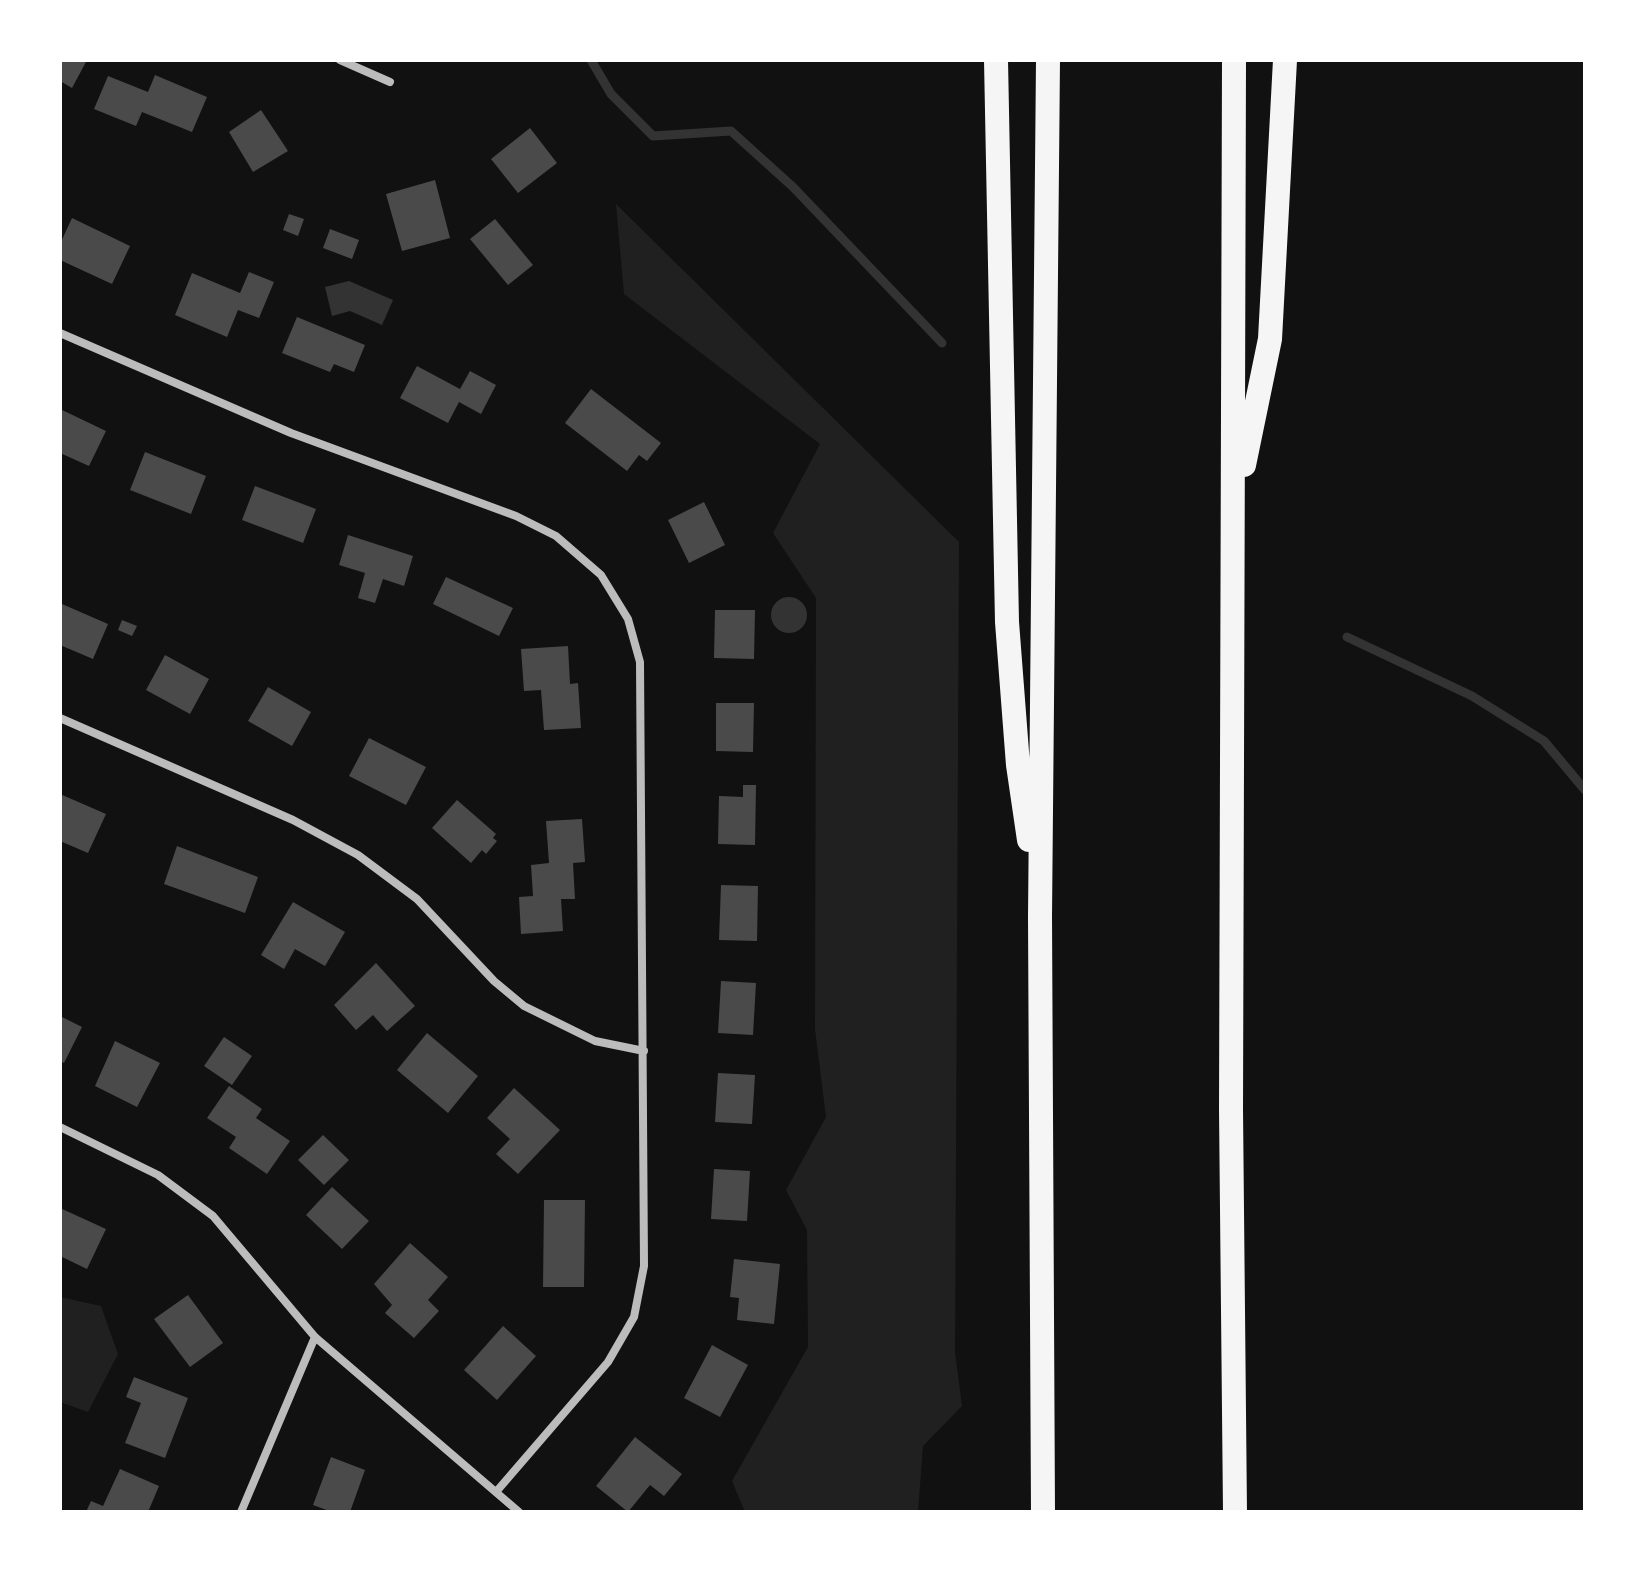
<!DOCTYPE html>
<html>
<head>
<meta charset="utf-8">
<style>
	body { margin:0 }
	#map { position:relative; width:1645px; height:1572px; overflow:hidden; background:#111; font-family:"DejaVu Sans",sans-serif }
	canvas { display:block }
	.frame { position:absolute; inset:0; border:62px solid #fff; pointer-events:none }
</style>
</head>
<body>
<div id="map">
<canvas width="1645" height="1572"></canvas>
<div class="frame"></div>
</div>
<script>
const g = document.querySelector('canvas').getContext('2d');
g.lineJoin = 'round';
function paint(path, color) { g.fillStyle = color; g.fill(path, 'evenodd'); }
const poly = rows => new Path2D(rows.map(r => 'M' + r).join(''));
function trace(path, color, width, dash) { g.strokeStyle = color; g.lineWidth = width; g.lineCap = dash ? 'butt' : 'round'; g.setLineDash(dash || []); g.stroke(path); }
paint(poly([
	[616,204,959,542,955,1352,962,1406,923,1446,918,1512,745,1512,732,1481,808,1347,807,1230,786,1190,826,1117,815,1029,816,598,773,533,820,444,624,294],
	[60,1297,101,1306,118,1354,88,1412,60,1402]
]), '#202020');
paint(poly([
	[349,281,393,300,382,325,350,311,332,316,325,287],
	'771 615a18 18 0 1 1 36 0a18 18 0 1 1-36 0Z'
]), '#333');
trace(poly([
	[591,60,611,94,653,136,731,131,793,187,942,343],
	[1347,637,1472,696,1544,741,1585,790]
]), '#333', 9);
paint(poly([
	[60,60,87,60,72,88,60,81],
	[155,75,207,97,192,132,142,112,136,126,94,109,108,76,148,92],
	[261,110,288,151,253,172,229,132],
	[530,128,557,163,518,193,491,159],
	[435,180,450,238,402,251,386,194],
	[289,214,304,219,298,236,283,230],
	[72,218,130,246,112,284,60,260,60,244],
	[495,219,533,265,508,285,470,239],
	[330,229,359,240,352,259,323,248],
	[249,272,274,282,259,318,238,310,227,337,175,315,192,273,240,293],
	[297,317,365,345,354,372,334,364,330,372,282,353],
	[417,366,460,389,470,371,496,385,481,414,459,402,448,423,400,398],
	[591,389,661,443,647,461,639,455,627,471,565,423],
	[60,409,106,431,89,466,60,453],
	[145,452,206,476,191,514,130,490],
	[255,486,316,509,303,543,242,520],
	[704,502,725,545,689,563,668,520],
	[348,535,413,556,404,586,383,579,375,603,358,598,365,573,339,565],
	[446,577,513,608,499,636,433,604],
	[62,604,108,624,93,659,60,645],
	[715,610,755,610,754,659,714,658],
	[122,620,137,626,132,636,118,630],
	[568,646,570,684,578,683,581,728,544,730,541,690,524,691,521,649],
	[165,655,209,679,190,714,146,690],
	[268,687,311,712,292,746,248,721],
	[716,703,754,703,753,752,716,751],
	[369,738,426,767,406,805,349,776],
	[743,785,756,785,755,845,718,844,719,796,743,797],
	[60,794,106,814,88,853,60,841],
	[457,800,496,834,493,838,497,841,486,854,482,850,471,863,432,828],
	[582,819,585,862,573,863,575,899,561,899,563,931,521,934,519,897,533,896,531,865,549,863,546,821],
	[177,846,258,877,245,913,164,884],
	[721,885,758,886,757,941,719,940],
	[293,902,345,932,325,966,295,949,284,969,261,955],
	[376,963,415,1006,387,1031,373,1015,356,1030,334,1005],
	[721,981,756,983,753,1035,718,1033],
	[60,1016,82,1027,64,1063,60,1061],
	[427,1033,478,1076,448,1113,397,1070],
	[224,1037,252,1056,232,1085,204,1066],
	[115,1041,160,1063,137,1107,95,1086],
	[718,1073,755,1075,752,1124,715,1122],
	[229,1086,262,1109,256,1118,290,1141,267,1174,229,1148,236,1137,207,1118],
	[514,1088,560,1130,518,1174,496,1154,510,1139,487,1118],
	[323,1135,349,1160,324,1185,298,1160],
	[714,1169,750,1171,747,1221,711,1219],
	[332,1187,369,1221,342,1249,306,1215],
	[544,1200,585,1200,584,1287,543,1287],
	[60,1208,106,1229,87,1269,60,1256],
	[410,1243,448,1277,428,1300,439,1311,414,1338,385,1313,392,1305,374,1284],
	[734,1259,780,1264,774,1324,737,1320,739,1298,730,1297],
	[188,1295,223,1343,190,1367,154,1319],
	[503,1326,536,1356,497,1400,464,1370],
	[712,1345,748,1365,720,1417,684,1398],
	[134,1377,188,1398,165,1458,125,1443,141,1403,126,1397],
	[635,1437,682,1474,664,1496,650,1485,628,1512,596,1486],
	[331,1457,365,1470,350,1512,332,1512,313,1505],
	[120,1469,159,1486,148,1512,86,1512,91,1501,103,1506]
]), '#4a4a4a');
trace(poly([
	[340,60,390,82],
	[60,333,291,433,516,516,556,536,601,575,628,619,640,662,644,1266,634,1317,608,1362,496,1492],
	[60,718,293,820,358,855,417,899,494,981,524,1006,595,1041,644,1051],
	[60,1127,158,1175,213,1216,315,1337,519,1512],
	[241,1512,315,1337]
]), '#bcbcbc', 8);
trace(poly([
	[996,60,1007,622,1018,765,1029,840],
	[1234,60,1231,1109,1235,1512],
	[1244,465,1270,339,1285,60],
	[1043,1512,1040,916,1048,60]
]), '#f5f5f5', 24);
</script>
</body>
</html>
